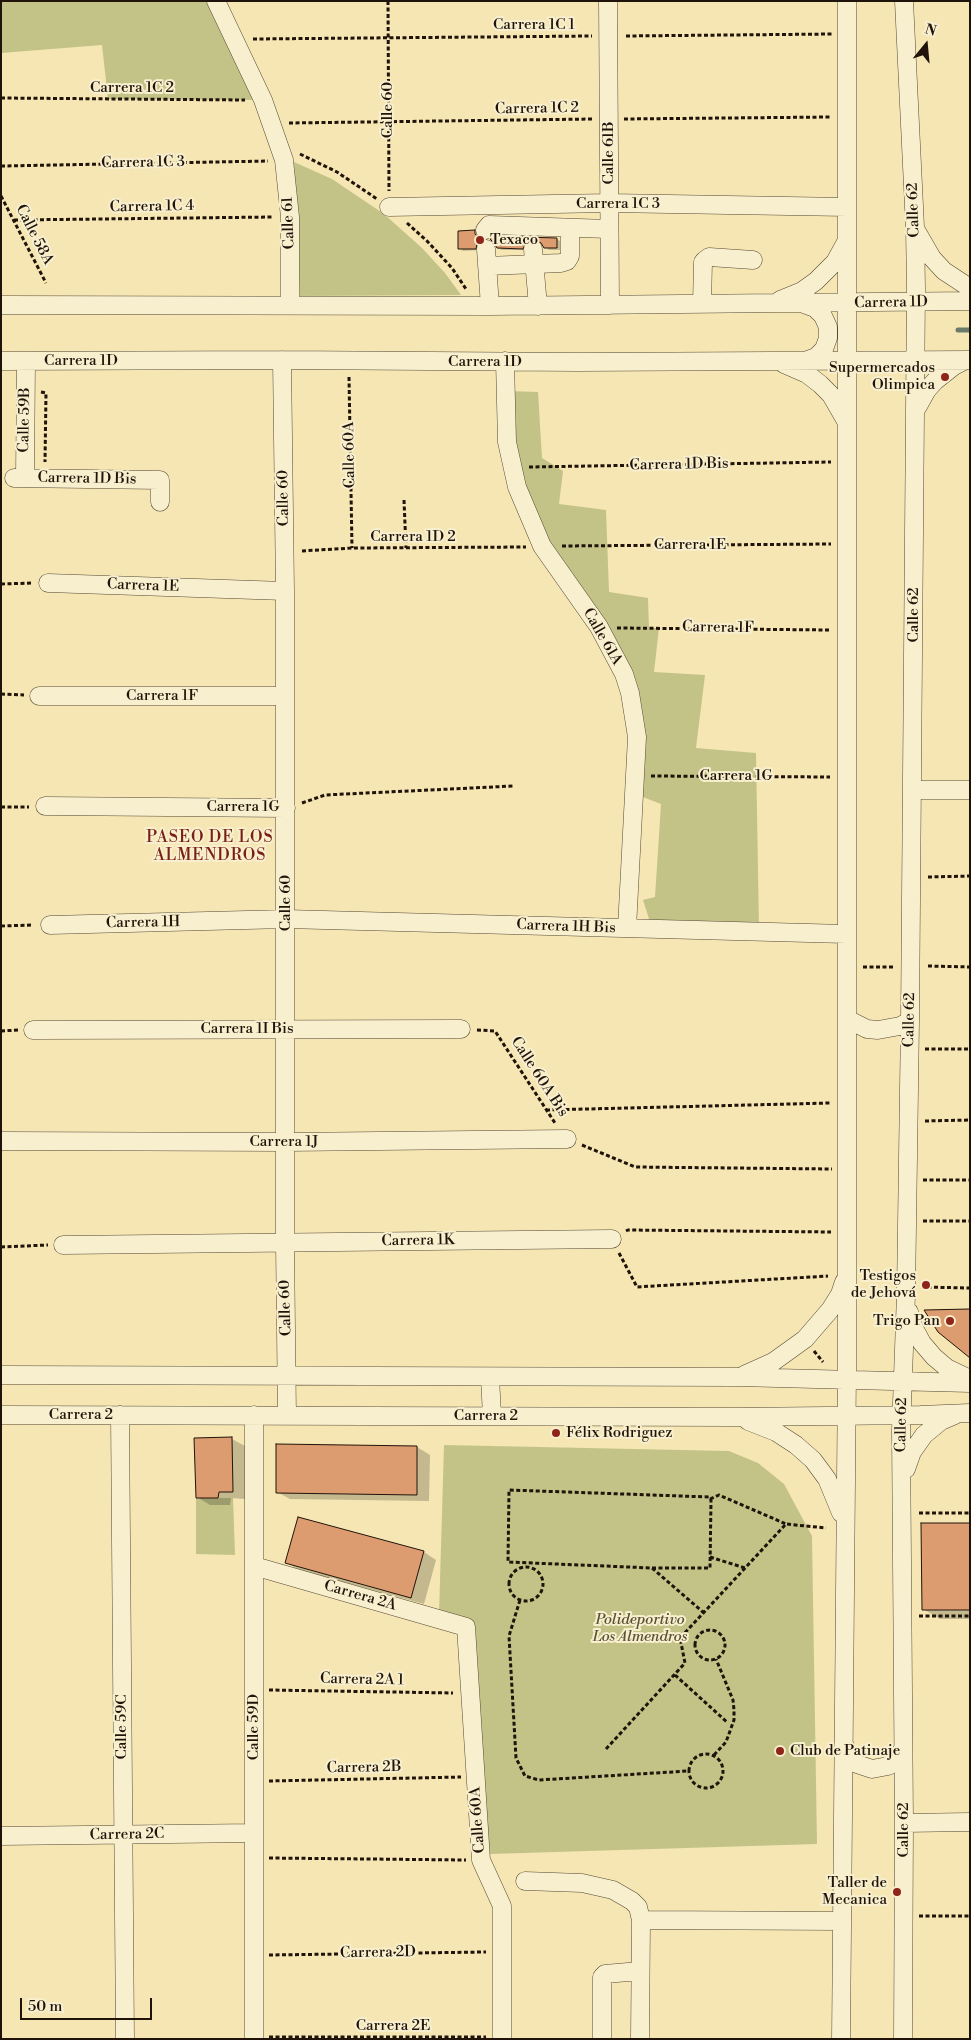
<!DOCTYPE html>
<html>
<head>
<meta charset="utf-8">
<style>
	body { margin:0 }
	#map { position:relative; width:971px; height:2040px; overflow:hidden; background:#f5e6b3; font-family:"Libre Bodoni",serif }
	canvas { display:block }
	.frame { position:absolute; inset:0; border:2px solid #20130a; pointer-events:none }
	.north { position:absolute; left:901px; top:20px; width:50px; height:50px; -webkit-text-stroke:4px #f8efce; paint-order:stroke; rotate:17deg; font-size:14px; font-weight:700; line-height:20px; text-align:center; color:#20130a }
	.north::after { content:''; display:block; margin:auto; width:18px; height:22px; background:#20130a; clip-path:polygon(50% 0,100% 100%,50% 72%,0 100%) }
	.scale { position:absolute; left:20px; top:1998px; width:132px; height:22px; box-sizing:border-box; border:2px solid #20130a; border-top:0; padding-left:6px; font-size:15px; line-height:18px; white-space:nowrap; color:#20130a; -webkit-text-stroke:4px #f8efce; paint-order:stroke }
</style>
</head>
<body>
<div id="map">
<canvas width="971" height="2040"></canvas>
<div class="frame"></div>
<div class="north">N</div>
<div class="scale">50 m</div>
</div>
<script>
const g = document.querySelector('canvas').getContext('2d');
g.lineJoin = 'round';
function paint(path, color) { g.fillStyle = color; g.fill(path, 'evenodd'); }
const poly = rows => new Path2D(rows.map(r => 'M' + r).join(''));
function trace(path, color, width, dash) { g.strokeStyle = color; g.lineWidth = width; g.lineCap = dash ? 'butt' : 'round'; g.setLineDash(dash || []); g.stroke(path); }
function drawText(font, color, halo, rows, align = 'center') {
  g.font = font + ' "Libre Bodoni",serif'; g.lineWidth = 4; g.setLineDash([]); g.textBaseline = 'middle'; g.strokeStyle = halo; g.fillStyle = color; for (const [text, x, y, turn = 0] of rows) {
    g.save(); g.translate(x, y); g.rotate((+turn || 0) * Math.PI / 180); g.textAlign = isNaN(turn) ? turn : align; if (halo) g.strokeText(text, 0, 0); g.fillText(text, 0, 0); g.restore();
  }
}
paint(poly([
	[1,1,216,1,263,100,108,99,102,45,1,53],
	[294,162,332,179,384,214,422,248,445,273,461,295,300,296],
	[508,391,538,392,542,458,563,471,559,504,606,510,609,592,648,598,649,628,659,628,654,672,705,675,696,748,756,753,759,929,651,925,643,900,655,897,661,804,635,794,624,674,542,546,511,468],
	[444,1445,729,1451,758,1463,784,1484,812,1536,817,1844,490,1854,466,1627,439,1614],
	[196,1498,233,1498,235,1555,196,1554]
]), '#c3c388');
paint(poly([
	[474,232,484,242,479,250,463,251,460,248],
	[494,237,556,239,560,241,560,250,549,250,545,247,543,242,537,240,530,242,526,250,502,250,498,248],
	[232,1439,245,1446,245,1499,231,1498,230,1505,210,1505,197,1497],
	[277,1445,417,1447,430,1455,429,1501,290,1499,277,1492],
	[299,1518,424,1552,436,1560,424,1604,299,1570,287,1563],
	[970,1524,970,1619,940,1619,923,1609]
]), '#0003');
trace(poly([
	[958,330,970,330]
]), '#6a7b6a', 5);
const building = poly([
	[475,230,475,234,481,240,477,244,476,249,458,249,458,231,475,230],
	[494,236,557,238,557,248,544,248,541,243,533,238,527,241,523,249,497,248,494,243,490,239,494,236],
	[970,1309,970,1358,938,1332,924,1310,970,1309],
	[232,1437,233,1492,219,1492,218,1498,196,1498,194,1438,232,1437],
	[276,1444,417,1446,417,1495,276,1493,276,1444],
	[298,1517,424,1551,411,1598,285,1563,298,1517],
	[921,1523,970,1523,970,1610,922,1610,921,1523]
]);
paint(building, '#dc9c6f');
trace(building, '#20130a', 1);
const minor = poly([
	[216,1,263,100,284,160,290,217,290,305],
	[608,1,610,305],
	[389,207,609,203,847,207],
	[485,230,489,225,609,229],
	[917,232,932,258,944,271,970,288],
	[486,249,490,306],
	[533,249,538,306],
	[487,266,561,263,567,261,570,256,570,228],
	[780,300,802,291,816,281,835,262,846,242],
	[702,304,703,262,705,260,709,257,753,260],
	[804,304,815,308,823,316,828,327,828,338,824,349,816,357,805,361],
	[1,305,490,306,970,301],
	[282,360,285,591,285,1243,287,1416],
	[1,361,282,360,577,362,970,360],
	[505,361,507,442,517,487,542,546,599,627,624,674,630,693,637,737,627,928],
	[784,364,807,374,820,384,831,395,846,421],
	[917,408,927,390,935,381,954,366,964,361],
	[14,478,160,480,160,502],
	[25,478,26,362],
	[48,583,285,591],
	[39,696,285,696],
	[912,790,970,790],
	[45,806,286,808],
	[50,925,286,919,846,934],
	[847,1019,867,1029,878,1030,900,1026,910,1021],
	[33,1030,461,1029],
	[1,1141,286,1142,567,1139],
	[63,1245,612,1239],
	[909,1312,914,1328,922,1343,934,1357,947,1368,970,1379],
	[1,1375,738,1377,970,1383],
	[744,1375,773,1362,805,1339,830,1310,840,1294,844,1282],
	[490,1377,492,1416],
	[1,1415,734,1417,920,1415,970,1413],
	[120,1415,125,2039],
	[254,1415,254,2039],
	[748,1421,776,1432,796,1445,813,1460,827,1479,841,1513],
	[906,1469,912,1452,924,1435,941,1421,955,1415],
	[254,1566,466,1627,481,1860,502,1906,502,2039],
	[844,1744,850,1758,857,1764,872,1769,888,1766,900,1755,903,1748],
	[904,1823,970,1822],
	[1,1836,254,1833],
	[525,1881,582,1883,613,1890,632,1901,638,1907,641,1920],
	[602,2039,602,1977,605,1974,640,1971],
	[640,2039,641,1920,842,1921],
	[841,2039,847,1369,847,1],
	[903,2039,904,1823,901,1431,906,1294,910,1021,916,289,915,227,904,1]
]);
trace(minor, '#554834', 19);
trace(poly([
	[388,1,389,191],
	[626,36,832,34],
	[253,39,592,36],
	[1,98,245,100],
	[624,119,830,117],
	[289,123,593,119],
	[300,154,337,172,377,199],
	[1,166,268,161],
	[1,196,46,283],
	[14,220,273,217],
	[407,223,427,241,452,268,466,289],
	[349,377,352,548],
	[41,392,46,393,45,462],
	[529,467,831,462],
	[404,500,406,548],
	[562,546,831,544],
	[302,551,352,548,526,547],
	[1,584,33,583],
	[617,628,831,630],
	[1,694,24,695],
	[651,776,830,777],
	[302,803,325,795,513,786],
	[1,807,29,807],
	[928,877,970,876],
	[1,926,33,925],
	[928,966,970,967],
	[863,967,894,967],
	[477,1030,495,1031,555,1123],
	[1,1031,18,1030],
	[925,1049,970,1049],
	[546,1110,830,1103],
	[925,1121,970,1120],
	[582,1145,635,1167,832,1169],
	[923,1180,970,1180],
	[923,1221,970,1221],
	[626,1231,628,1230,831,1232],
	[1,1247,48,1245],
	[619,1253,637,1287,828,1276],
	[921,1287,970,1288],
	[814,1351,823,1362],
	[710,1499,719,1495,786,1524],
	[919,1513,970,1513],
	[710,1557,745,1568],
	'509 1584a17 17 0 1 1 34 0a17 17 0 1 1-34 0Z',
	[652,1568,710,1568,711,1500,709,1497,509,1490,508,1562,652,1568,704,1613],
	[520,1600,509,1636,516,1758,525,1776,539,1780,688,1771],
	[919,1616,970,1616],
	'695 1645a15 15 0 1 1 30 0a15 15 0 1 1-30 0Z',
	[675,1675,728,1723],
	[269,1690,453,1693],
	[606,1749,685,1663,680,1638,786,1524,826,1528],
	'689 1771a17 17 0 1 1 34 0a17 17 0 1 1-34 0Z',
	[714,1755,726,1742,734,1720,734,1710,733,1700,716,1659],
	[269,1781,461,1777],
	[269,1858,466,1860],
	[919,1916,970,1916],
	[269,1955,486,1952],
	[269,2037,486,2037]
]), '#20130a', 3, [4, 2.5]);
trace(minor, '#f8efce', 18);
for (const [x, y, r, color] of [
	[480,240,5,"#8f2418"],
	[945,377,5,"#8f2418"],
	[926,1285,5,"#8f2418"],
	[950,1321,5,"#8f2418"],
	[556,1433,5,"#8f2418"],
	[780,1751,5,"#8f2418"],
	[897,1892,5,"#8f2418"]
]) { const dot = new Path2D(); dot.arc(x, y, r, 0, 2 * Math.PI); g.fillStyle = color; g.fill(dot); trace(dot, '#f8efce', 2); }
drawText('15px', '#20130a', '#f8efce', [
	["Carrera 1C 1",534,25],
	["Carrera 1C 2",132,88],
	["Carrera 1C 2",537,109,-1],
	["Calle 60",388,110,-90],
	["Calle 61B",609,153,-90],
	["Carrera 1C 3",143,163,-1],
	["Carrera 1C 3",618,204],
	["Carrera 1C 4",152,207,-1],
	["Calle 62",914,210,-92],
	["Calle 61",289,223,-92],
	["Calle 58A",34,235,63],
	["Carrera 1D",891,303,-1],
	["Carrera 1D",81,361],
	["Carrera 1D",485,362],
	["Calle 59B",25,420,-89],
	["Calle 60A",350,455,-91],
	["Carrera 1D Bis",679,465,-1],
	["Carrera 1D Bis",87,479,1],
	["Calle 60",284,498,-91],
	["Carrera 1D 2",413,537],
	["Carrera 1E",690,545],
	["Carrera 1E",143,586,2],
	["Calle 62",914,615,-90],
	["Carrera 1F",718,628,1],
	["Calle 61A",602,637,60],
	["Carrera 1F",162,696],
	["Carrera 1G",736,776],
	["Carrera 1G",243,807],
	["Calle 60",286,903,-90],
	["Carrera 1H",143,923,-1],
	["Carrera 1H Bis",566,927,2],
	["Calle 62",910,1020,-89],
	["Carrera 1I Bis",247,1029],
	["Calle 60A Bis",539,1077,57],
	["Carrera 1J",284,1142],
	["Carrera 1K",418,1241,-1],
	["Calle 60",286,1308,-92],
	["Carrera 2",81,1415],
	["Carrera 2",486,1416],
	["Calle 62",902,1425,-89],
	["Carrera 2A",360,1596,16],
	["Carrera 2A 1",362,1680,1],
	["Calle 59C",122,1727,-90],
	["Calle 59D",254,1727,-90],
	["Carrera 2B",364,1768,-1],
	["Calle 60A",478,1820,-94],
	["Calle 62",904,1830,-90],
	["Carrera 2C",127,1835,-1],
	["Carrera 2D",378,1953,-1],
	["Carrera 2E",393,2026]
]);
drawText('15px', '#20130a', '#f8efce', [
	["Texaco",490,240,"left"],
	["Supermercados",935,368],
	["Olimpica",935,385],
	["Testigos",916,1276],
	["de Jehová",916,1293],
	["Trigo Pan",940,1321],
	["Félix Rodriguez",566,1433,"left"],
	["Club de Patinaje",790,1751,"left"],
	["Taller de",887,1883],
	["Mecanica",887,1900]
], 'right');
drawText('italic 15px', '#595136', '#f8efce', [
	["Polideportivo",640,1620],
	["Los Almendros",640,1637]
]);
g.letterSpacing = '1px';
drawText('16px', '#7a1f14', '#f8efce', [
	["PASEO DE LOS",210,838],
	["ALMENDROS",210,856]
]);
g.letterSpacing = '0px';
</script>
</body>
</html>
